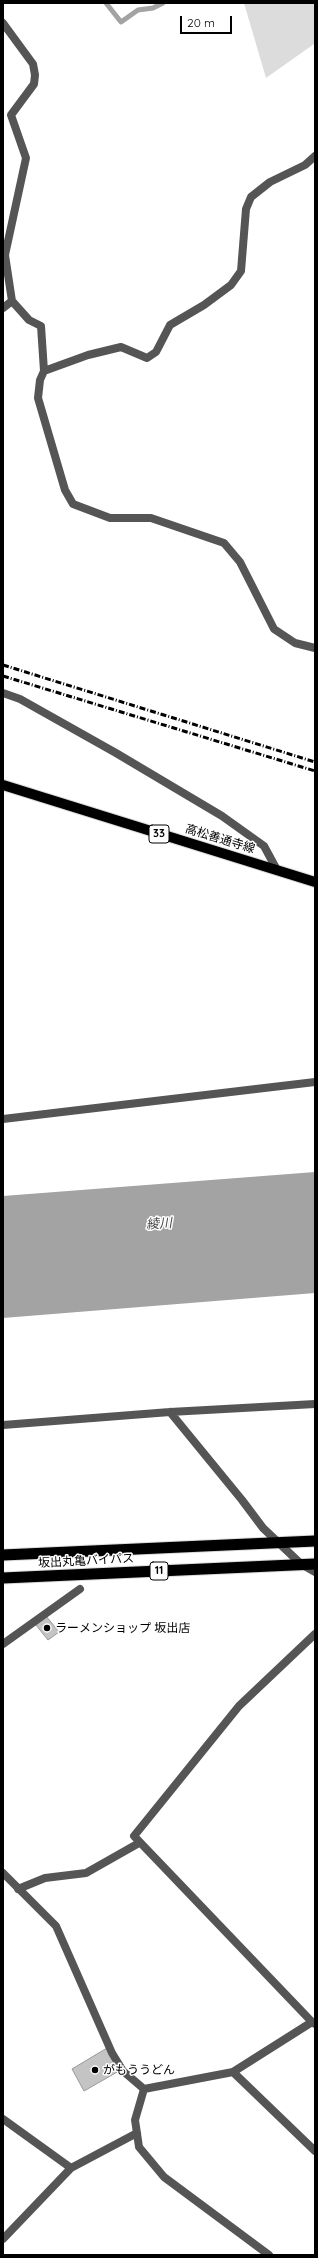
<!DOCTYPE html>
<html>
<head>
<meta charset="utf-8">
<style>
	body { margin:0 }
	#map { position:relative; width:318px; height:2258px; overflow:hidden; background:#fff; font-family:Quicksand,sans-serif }
	canvas { display:block }
	.frame { position:absolute; inset:0; border:4px solid #000; pointer-events:none }
	.scale { position:absolute; left:180px; top:16px; width:52px; height:18px; box-sizing:border-box; border:2px solid #000; border-top:0; padding-left:5px; font-size:12px; line-height:14px; white-space:nowrap; color:#000; -webkit-text-stroke:3px #fff; paint-order:stroke }
</style>
</head>
<body>
<div id="map">
<canvas width="318" height="2258"></canvas>
<div class="frame"></div>
<div class="scale">20 m</div>
</div>
<script>
const g = document.querySelector('canvas').getContext('2d');
g.lineJoin = 'round';
function paint(path, color) { g.fillStyle = color; g.fill(path, 'evenodd'); }
const poly = rows => new Path2D(rows.map(r => 'M' + r).join(''));
function trace(path, color, width, dash) { g.strokeStyle = color; g.lineWidth = width; g.lineCap = dash ? 'butt' : 'round'; g.setLineDash(dash || []); g.stroke(path); }
function drawText(font, color, halo, rows, align = 'center') {
  g.font = font + ' Quicksand,"Noto Sans JP",sans-serif'; g.lineWidth = 3; g.setLineDash([]); g.textBaseline = 'middle'; g.strokeStyle = halo; g.fillStyle = color; for (const [text, x, y, turn = 0] of rows) {
    g.save(); g.translate(x, y); g.rotate((+turn || 0) * Math.PI / 180); g.textAlign = isNaN(turn) ? turn : align; if (halo) g.strokeText(text, 0, 0); g.fillText(text, 0, 0); g.restore();
  }
}
paint(poly([
	[244,3,315,3,314,44,266,78]
]), '#dcdcdc');
paint(poly([
	[315,1172,315,1293,3,1318,3,1196]
]), '#a3a3a3');
trace(poly([
	[106,3,121,22,138,10,153,8,163,3]
]), '#a3a3a3', 5);
const building = poly([
	[46,1616,59,1632,48,1640,36,1625,46,1616],
	[107,2048,119,2071,84,2091,72,2069,107,2048]
]);
paint(building, '#c4c4c4');
trace(building, '#999', 1);
const primary = poly([
	[3,785,315,882]
]);
const trunk = poly([
	[3,1555,315,1541],
	[3,1578,315,1564]
]);
trace(primary, '#dbdbdb', 12);
trace(trunk, '#dbdbdb', 13);
trace(poly([
	[3,23,33,64,35,75,34,84,11,115,26,158,5,255,12,301],
	[3,308,12,301,29,320,41,326,44,371,40,380,38,398,65,490,73,504,110,518,151,518,224,543,240,562,274,629,295,643,315,648],
	[44,371,88,355,121,347,147,358,156,352,170,325,204,305,231,285,241,271,246,209,251,197,270,182,305,165,315,156],
	[3,693,20,699,116,753,222,816,264,846,277,870],
	[3,1119,315,1082],
	[170,1412,242,1500,263,1528,301,1564,315,1572],
	[3,1425,170,1412,315,1404],
	[3,1644,80,1589],
	[3,1873,56,1926,112,2053,123,2071,144,2089],
	[18,1889,45,1878,86,1873,139,1843],
	[312,2022,134,1836,239,1706,315,1634],
	[233,2072,315,2151],
	[144,2089,135,2120,139,2147,164,2177,269,2255],
	[144,2089,233,2072,312,2022,315,2024],
	[3,2119,71,2168],
	[3,2239,71,2168,137,2133]
]), '#555', 8);
trace(primary, '#000', 10);
trace(trunk, '#000', 11);
trace(poly([
	[3,665,315,762],
	[3,676,315,771]
]), '#000', 3, [6, 2, 1, 2]);
for (const [x, y, r, color] of [
	[47,1628,4,"#000"],
	[95,2070,4,"#000"]
]) { const dot = new Path2D(); dot.arc(x, y, r, 0, 2 * Math.PI); g.fillStyle = color; g.fill(dot); trace(dot, '#fff', 1.5); }
for (const [x, y, w] of [
	[159,834,20],
	[159,1571,18]
]) { const box = new Path2D(); box.roundRect(x - w / 2, y - 9, w, 18, 3); g.fillStyle = '#fff'; g.fill(box); trace(box, '#000', 1); }
drawText('bold 11px', '#000', null, [
	["33",159,834],
	["11",159,1571]
]);
drawText('12px', '#000', '#fff', [
	["高松善通寺線",220,839,17],
	["坂出丸亀バイパス",86,1561,-3]
]);
drawText('12px', '#000', '#fff', [
	["ラーメンショップ 坂出店",55,1628],
	["がもううどん",103,2070]
], 'left');
drawText('italic 13px', '#444', '#fff', [
	["綾川",159,1224,-4]
]);
</script>
</body>
</html>
